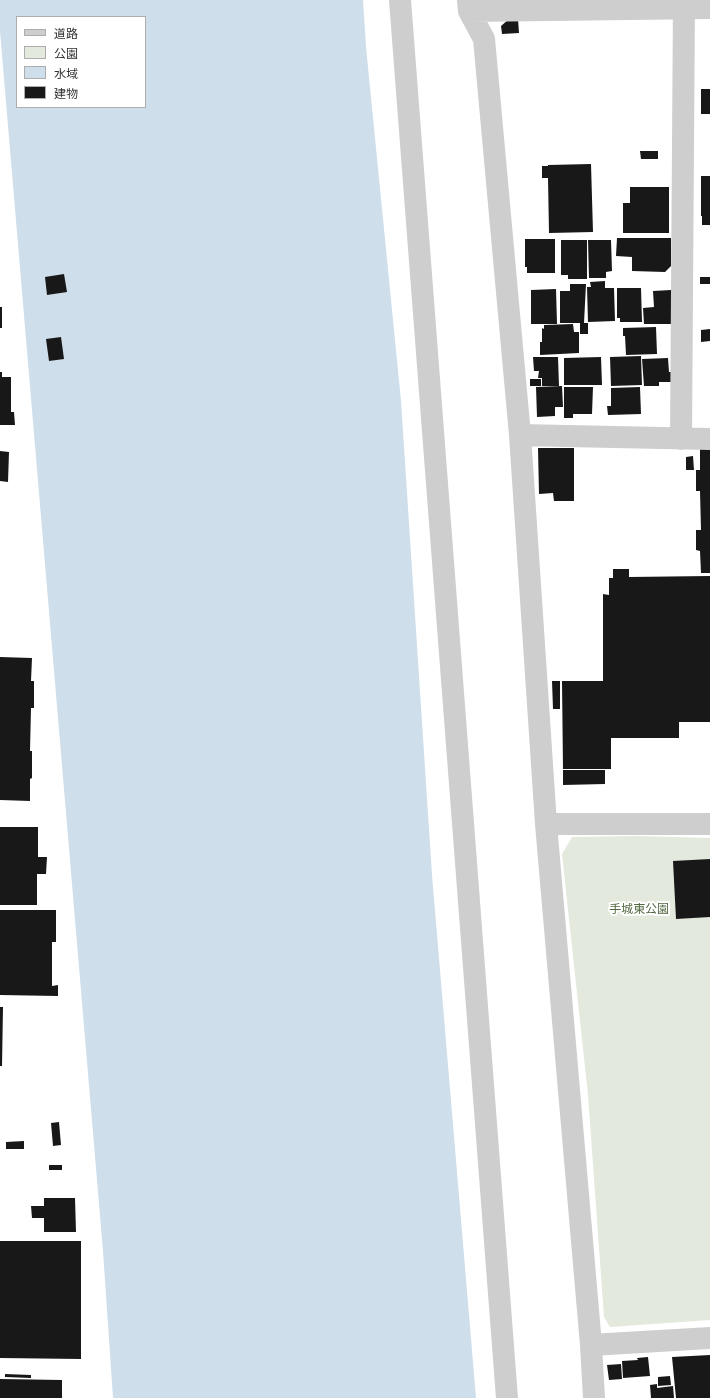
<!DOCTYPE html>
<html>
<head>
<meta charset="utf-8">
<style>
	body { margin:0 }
	#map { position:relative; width:710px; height:1398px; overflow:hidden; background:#fff; font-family:Inter,"Noto Sans JP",sans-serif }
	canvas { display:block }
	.legend { position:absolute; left:16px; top:16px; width:130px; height:92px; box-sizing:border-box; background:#fff; border:1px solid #adadad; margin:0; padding:5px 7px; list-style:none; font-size:12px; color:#313131 }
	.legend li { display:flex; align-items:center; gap:8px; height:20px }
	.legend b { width:20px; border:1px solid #adadad }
</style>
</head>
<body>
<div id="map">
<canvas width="710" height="1398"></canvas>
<ul class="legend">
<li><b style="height:5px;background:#cecece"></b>道路</li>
<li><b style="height:11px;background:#e3e9dd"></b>公園</li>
<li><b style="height:11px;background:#cedeea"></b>水域</li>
<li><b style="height:11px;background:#181818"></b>建物</li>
</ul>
</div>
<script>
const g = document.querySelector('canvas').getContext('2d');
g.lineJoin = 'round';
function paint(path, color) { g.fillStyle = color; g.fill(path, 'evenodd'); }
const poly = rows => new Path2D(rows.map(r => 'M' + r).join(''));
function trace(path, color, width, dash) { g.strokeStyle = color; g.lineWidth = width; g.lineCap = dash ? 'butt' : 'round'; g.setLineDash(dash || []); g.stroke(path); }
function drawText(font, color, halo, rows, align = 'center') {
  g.font = font + ' Inter,"Noto Sans JP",sans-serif'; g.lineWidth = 4; g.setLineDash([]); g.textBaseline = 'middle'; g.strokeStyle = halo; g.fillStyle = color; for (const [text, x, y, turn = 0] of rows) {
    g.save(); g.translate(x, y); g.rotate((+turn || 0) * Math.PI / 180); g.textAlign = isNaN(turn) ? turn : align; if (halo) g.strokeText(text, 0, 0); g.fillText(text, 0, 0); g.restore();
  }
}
paint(poly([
	[636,836,710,838,710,1320,610,1327,604,1317,588,1095,562,854,572,837]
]), '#e3e9dd');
paint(poly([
	[0,0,363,0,366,47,401,401,432,875,476,1398,113,1398,103,1251,0,31],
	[17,17,145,17,145,107,17,107]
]), '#cedeea');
paint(poly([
	[509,19,518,19,519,33,502,34,501,26],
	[701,89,710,89,710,114,701,114],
	[640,151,658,151,658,159,641,159],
	[591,164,593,232,549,233,548,178,542,178,542,166,548,166,548,165],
	[701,176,710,176,710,225,702,225,702,216,701,216],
	[630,187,669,187,669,233,623,233,623,203,630,203],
	[617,238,671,238,671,266,665,272,632,271,632,257,616,256],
	[525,239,555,239,555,273,527,273,527,267,525,267],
	[561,240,587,240,587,279,568,279,568,275,561,275],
	[588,240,611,240,612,271,606,272,606,278,589,278],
	[64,274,67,292,47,295,45,277],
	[700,277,710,277,710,284,700,284],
	[605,281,605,288,614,288,615,321,588,322,587,287,591,287,590,282],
	[570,284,586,284,584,323,588,323,588,334,580,334,580,323,560,323,560,291,570,291],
	[617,288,641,288,642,322,620,322,620,318,617,318],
	[556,289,557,324,531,324,531,290],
	[671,290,671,324,644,324,643,308,654,307,653,291],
	[0,307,2,307,2,328,0,328],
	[573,324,574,332,579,332,579,353,540,355,540,342,542,342,542,328,544,329,544,325],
	[656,327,657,354,626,355,625,336,623,336,623,328],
	[710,329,710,341,701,342,701,330],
	[61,337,64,359,49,361,46,339],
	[641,356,642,385,611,386,610,357],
	[533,357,558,357,559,386,542,386,542,378,538,378,539,371,534,371],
	[601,357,602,385,564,385,564,358],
	[668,358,669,372,672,372,672,382,659,382,659,386,644,386,642,359],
	[0,372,2,372,2,377,11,377,11,412,14,412,15,425,0,425],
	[530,379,541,379,541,386,530,386],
	[562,386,563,407,555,407,555,416,537,417,536,387],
	[564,387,593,387,592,414,573,414,573,418,564,418],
	[640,387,641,414,608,415,607,406,611,406,611,388],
	[538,448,574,448,574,501,554,501,553,493,539,494],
	[700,449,710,449,710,573,701,573,700,551,696,550,696,530,701,530,700,491,696,491,696,470,700,470],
	[0,451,9,452,8,482,0,481],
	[693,456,694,470,686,470,686,457],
	[613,569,629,569,629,577,710,576,710,722,679,722,679,738,611,738,611,769,563,769,562,681,603,681,603,594,609,595,609,578,613,578],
	[0,657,32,658,31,681,34,681,34,708,31,708,30,751,32,751,32,778,30,779,30,801,0,800],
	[552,681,560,681,560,709,553,709],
	[563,770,605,770,605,784,563,785],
	[0,827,38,827,38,857,47,857,46,874,37,874,37,905,0,905],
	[710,859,710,917,676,919,673,861],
	[0,910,56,910,56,942,52,942,52,986,58,985,58,996,0,995],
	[0,1007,3,1007,2,1066,0,1066],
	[59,1122,61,1145,53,1146,51,1123],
	[24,1141,24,1149,6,1149,6,1142],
	[49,1165,62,1165,62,1170,49,1170],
	[44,1198,75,1198,76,1232,44,1232,44,1218,32,1218,31,1206,44,1206],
	[0,1241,81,1241,81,1359,0,1358],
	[710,1355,710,1398,676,1398,672,1357],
	[648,1357,650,1376,623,1378,622,1361,638,1360,637,1358],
	[621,1364,622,1379,609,1380,607,1365],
	[5,1374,31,1375,31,1378,5,1377],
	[670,1376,671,1385,658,1386,658,1377],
	[0,1379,62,1380,62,1398,0,1398],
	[657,1384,657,1388,673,1386,674,1398,651,1398,650,1385]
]), '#181818');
trace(poly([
	[400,0,507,1398],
	[468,0,469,11,484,39,520,435,546,824,591,1345,594,1398],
	[469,11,710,8],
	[520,435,710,439],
	[681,439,684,0],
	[546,824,710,824],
	[591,1345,710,1338]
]), '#cecece', 22);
drawText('12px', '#526941', '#fff', [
	["手城東公園",639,909]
]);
</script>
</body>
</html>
